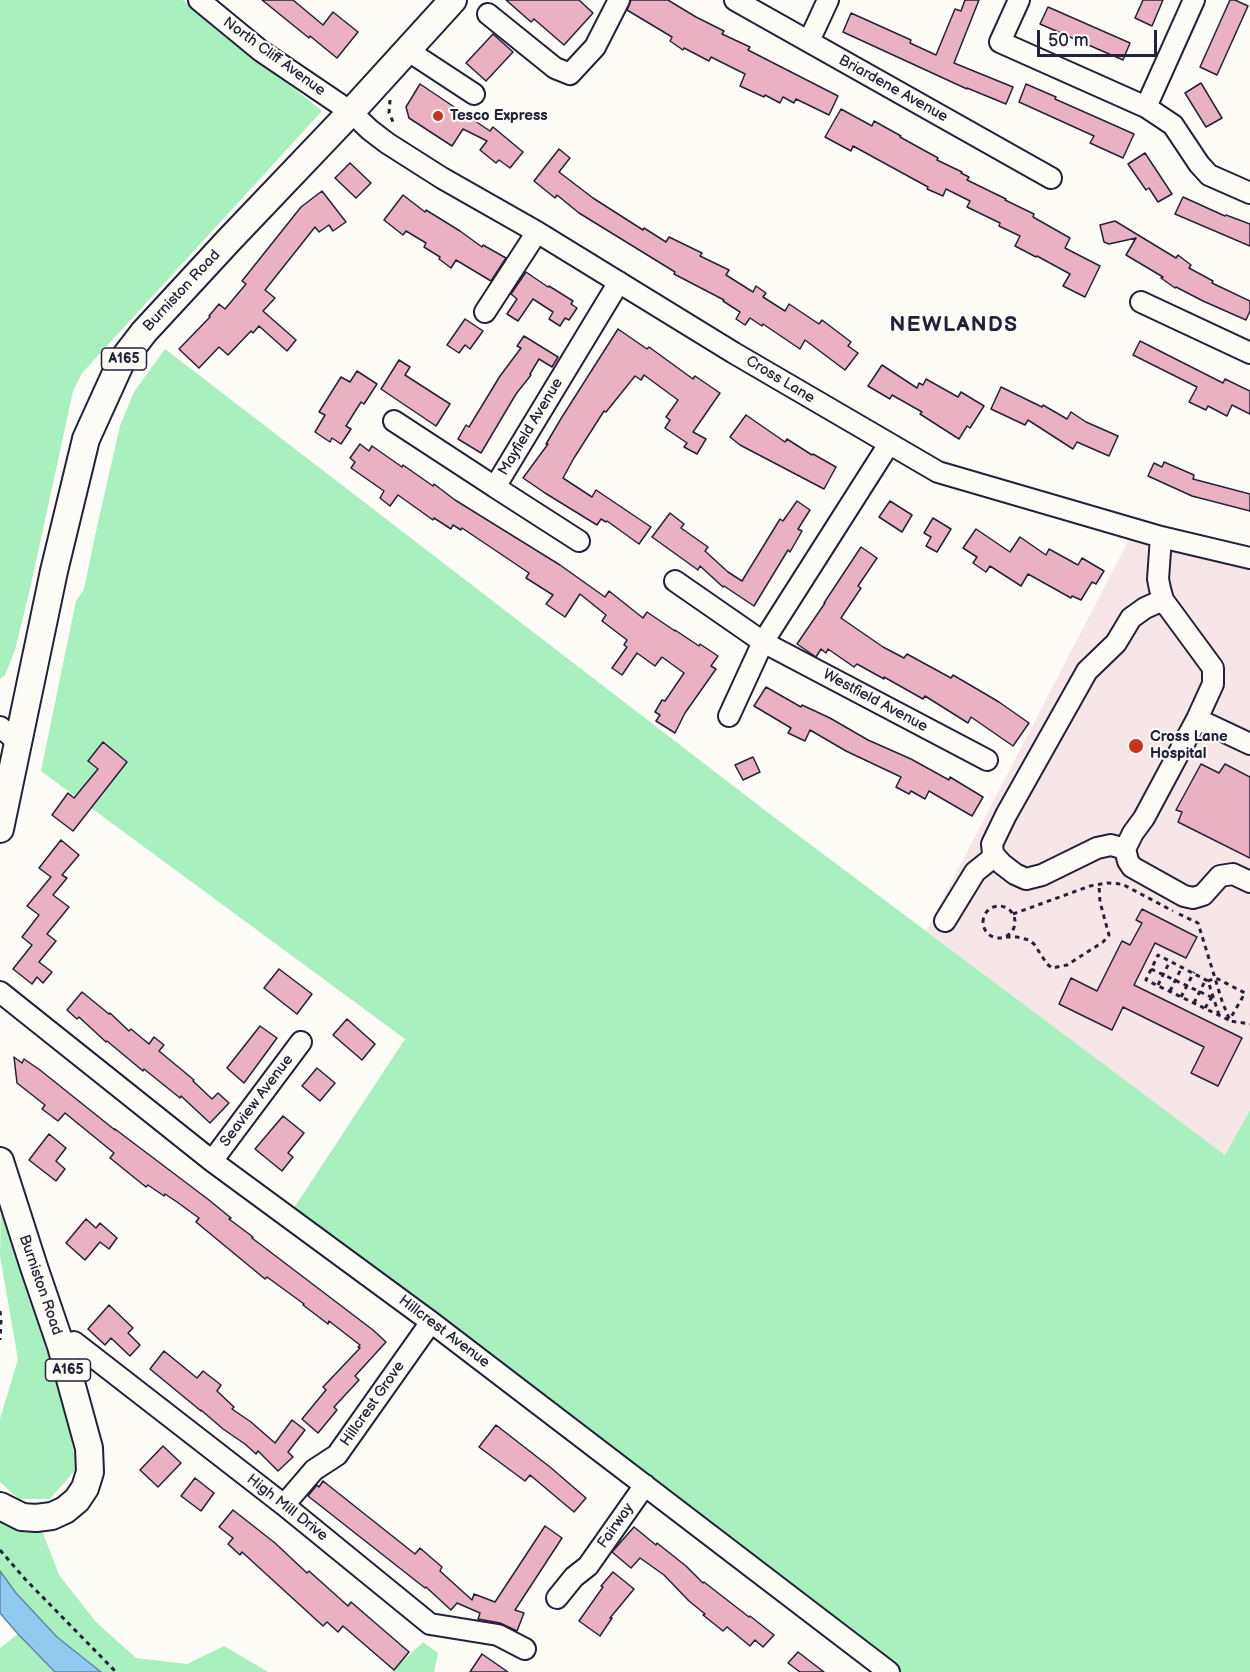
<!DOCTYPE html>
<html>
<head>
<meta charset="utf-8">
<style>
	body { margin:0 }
	#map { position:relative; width:1250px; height:1672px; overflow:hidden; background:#fdfcf7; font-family:"Balsamiq Sans",sans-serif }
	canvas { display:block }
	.scale { position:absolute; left:1037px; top:30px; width:120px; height:27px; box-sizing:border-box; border:3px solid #22223b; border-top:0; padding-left:8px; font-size:18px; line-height:21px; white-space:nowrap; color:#22223b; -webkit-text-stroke:4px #fdfcf7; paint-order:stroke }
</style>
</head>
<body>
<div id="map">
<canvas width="1250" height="1672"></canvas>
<div class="scale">50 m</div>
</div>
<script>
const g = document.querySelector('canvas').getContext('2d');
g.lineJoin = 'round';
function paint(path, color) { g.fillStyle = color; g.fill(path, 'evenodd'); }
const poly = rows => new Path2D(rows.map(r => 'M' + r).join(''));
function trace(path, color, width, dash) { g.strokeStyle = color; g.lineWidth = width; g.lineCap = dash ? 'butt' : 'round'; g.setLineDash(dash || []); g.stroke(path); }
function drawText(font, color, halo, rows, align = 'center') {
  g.font = font + ' "Balsamiq Sans",sans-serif'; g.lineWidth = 4.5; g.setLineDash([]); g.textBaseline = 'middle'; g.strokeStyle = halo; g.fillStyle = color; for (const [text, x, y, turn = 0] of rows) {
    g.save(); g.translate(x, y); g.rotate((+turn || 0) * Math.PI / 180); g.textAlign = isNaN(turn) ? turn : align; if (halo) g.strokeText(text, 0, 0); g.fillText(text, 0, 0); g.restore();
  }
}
paint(poly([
	[1135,528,1250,561,1250,1110,1225,1156,926,931]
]), '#f7e6e7');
paint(poly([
	[0,0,183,0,322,111,82,373,73,391,30,589,15,650,5,675,0,679],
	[165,349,775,818,1225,1155,1250,1110,1250,1672,889,1672,288,1217,405,1039,41,771,76,601,84,589,97,527,120,426,134,392],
	[1,1207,66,1411,77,1468,50,1499,19,1499,0,1482,0,1419,18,1359,0,1256],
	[0,1512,41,1528,59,1575,96,1622,136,1658,187,1664,224,1646,268,1672,101,1672,57,1637,16,1593,0,1571],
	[18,1634,55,1672,0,1672,0,1648],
	[423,1642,438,1653,434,1672,391,1672]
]), '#a8f0be');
const water = poly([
	[0,1571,16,1593,57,1637,101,1672,55,1672,18,1634,0,1613,0,1571]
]);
paint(water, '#8fcaef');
trace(water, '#6387a7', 1.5);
const building = poly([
	[262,0,293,0,323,25,333,12,358,32,337,58,310,36,309,38,262,0],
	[506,0,579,0,593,13,564,45,534,19,531,22,506,0],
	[631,0,668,0,696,17,724,31,722,34,750,47,748,50,838,96,829,115,796,99,794,103,783,97,780,103,765,95,764,97,740,86,745,74,711,57,709,61,684,48,683,50,670,41,672,37,627,10,631,0],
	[965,0,979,0,954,63,1013,87,1006,104,967,88,967,89,843,32,851,13,911,40,910,43,936,55,955,9,961,11,965,0],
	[1143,0,1163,0,1152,26,1135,18,1143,0],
	[1230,0,1235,0,1248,6,1217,75,1200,67,1230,0],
	[1048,7,1130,43,1123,60,1040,24,1048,7],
	[493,34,513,52,486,81,466,63,493,34],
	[1201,83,1222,118,1206,127,1185,93,1201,83],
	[420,84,490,131,493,127,523,152,510,168,499,160,496,163,480,150,487,141,463,129,452,146,409,118,406,107,420,84],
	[1026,84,1056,97,1055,99,1134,134,1123,158,1090,143,1094,136,1019,102,1026,84],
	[841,109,872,126,874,121,901,136,900,137,938,158,937,160,962,172,961,173,969,177,967,180,1006,199,1005,200,1034,214,1033,217,1070,238,1065,248,1100,266,1085,297,1063,286,1070,274,1037,256,1036,257,1015,246,1020,236,999,226,1000,223,967,207,970,201,946,189,943,196,927,189,928,187,853,146,851,151,825,137,841,109],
	[559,149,570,158,559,172,593,198,643,230,644,228,666,242,669,237,702,253,700,256,729,270,726,275,753,292,756,286,766,293,763,297,785,311,789,304,819,324,822,320,851,342,848,346,858,353,845,370,805,340,800,349,763,324,762,326,750,318,745,325,736,319,740,312,723,301,724,300,674,274,675,272,579,213,557,195,555,198,534,181,559,149],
	[1145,153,1172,194,1158,202,1149,188,1146,190,1128,164,1145,153],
	[350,163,371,183,356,198,335,178,350,163],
	[322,191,346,222,333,231,329,225,319,232,315,227,265,290,275,298,263,311,296,340,287,351,259,326,253,333,251,331,228,355,219,347,199,368,179,349,210,317,209,316,219,304,225,309,246,284,242,281,301,207,322,191],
	[403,195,425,212,426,210,460,231,482,247,483,245,506,258,491,281,456,260,451,268,439,259,440,257,424,247,426,243,406,231,403,235,384,220,403,195],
	[1183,197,1225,216,1226,215,1250,224,1250,246,1175,214,1183,197],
	[1115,221,1176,258,1178,255,1191,265,1189,268,1213,281,1212,283,1250,301,1250,311,1246,320,1203,301,1176,287,1175,288,1161,278,1163,277,1126,255,1136,238,1109,244,1104,242,1100,225,1115,221],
	[526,272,548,287,549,286,573,301,571,304,577,308,569,320,565,318,560,326,549,319,553,312,533,299,518,321,507,314,517,299,511,294,526,272],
	[465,319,483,331,470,349,465,345,459,353,447,345,465,319],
	[618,329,647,349,649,347,693,379,695,376,720,393,693,432,706,439,697,454,684,447,687,443,665,428,670,420,666,417,678,400,644,375,641,380,635,376,606,412,604,411,574,458,563,478,592,497,596,490,651,527,639,544,607,521,606,522,601,519,597,525,545,493,523,478,548,444,546,444,562,417,618,329],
	[524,336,558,357,552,367,539,359,530,374,531,375,516,394,481,453,458,439,466,425,469,427,500,376,521,348,517,346,524,336],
	[1140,341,1223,383,1225,379,1250,391,1250,414,1232,405,1227,416,1208,406,1206,410,1189,402,1197,387,1133,355,1140,341],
	[399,360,410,367,405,375,450,404,436,426,381,389,399,360],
	[882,365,917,388,919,383,923,385,926,379,958,397,961,392,984,406,970,428,967,426,959,439,920,414,922,412,892,395,890,399,868,386,882,365],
	[357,371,377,384,364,404,361,402,346,426,351,429,341,444,332,438,330,442,315,432,325,415,319,412,341,377,350,382,357,371],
	[1001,387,1042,407,1043,405,1067,419,1071,412,1086,422,1118,436,1109,456,1077,442,1073,449,1028,420,1025,425,991,409,1001,387],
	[746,415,785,442,787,439,812,455,813,454,836,467,824,489,740,445,730,437,746,415],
	[360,444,369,451,372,446,402,467,403,465,433,486,434,484,455,500,560,565,605,597,609,591,643,618,647,612,675,631,675,630,699,646,700,644,718,656,711,666,716,669,685,713,675,733,656,721,660,715,655,712,662,700,665,701,684,673,662,657,655,666,637,653,622,675,612,668,627,647,624,645,627,640,602,621,606,615,580,594,565,617,546,604,553,595,526,578,529,573,462,528,461,530,453,525,451,529,434,518,433,520,398,495,390,506,380,498,384,491,351,468,355,462,350,458,360,444],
	[1164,462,1194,475,1193,479,1250,494,1250,511,1192,496,1148,476,1154,463,1162,467,1164,462],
	[797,501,810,510,798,529,802,531,790,552,788,550,754,606,724,586,723,587,700,566,698,570,652,537,670,513,684,524,681,528,708,547,705,551,728,572,742,581,780,519,783,521,797,501],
	[890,501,912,515,902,532,879,517,890,501],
	[933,518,951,529,937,552,926,546,931,537,924,533,933,518],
	[976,529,1010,552,1020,537,1046,555,1049,549,1078,565,1082,558,1104,571,1096,584,1092,582,1081,600,1072,596,1071,598,1028,574,1021,586,990,566,986,572,973,563,977,557,963,548,976,529],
	[861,547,877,558,858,586,861,588,841,618,883,647,904,658,907,654,951,678,953,675,999,702,1029,723,1013,746,971,717,968,723,925,696,923,699,884,677,884,679,857,664,854,667,828,649,826,653,821,649,816,657,797,644,825,603,824,603,861,547],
	[766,687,801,707,802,705,830,718,868,740,911,759,949,780,950,777,983,797,972,816,929,791,925,799,911,791,909,794,896,787,901,777,846,751,810,730,805,741,788,733,791,728,754,706,766,687],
	[103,742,127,762,73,831,52,815,68,793,74,798,98,769,88,761,103,742],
	[753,757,760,772,743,780,735,765,753,757],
	[1201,764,1219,773,1225,764,1250,777,1250,858,1178,822,1182,812,1176,810,1201,764],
	[61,840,79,855,62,875,67,878,53,895,69,907,47,934,56,941,39,962,52,972,43,983,37,977,32,984,13,969,32,945,22,937,39,915,27,906,51,877,39,868,61,840],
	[1142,909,1197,937,1186,958,1155,943,1134,985,1242,1038,1218,1086,1191,1073,1204,1047,1123,1007,1112,1030,1059,1004,1071,978,1097,991,1122,941,1130,945,1142,923,1136,920,1142,909],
	[279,969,312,994,297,1014,264,988,279,969],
	[82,992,109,1014,110,1013,129,1031,131,1029,149,1044,154,1037,164,1045,159,1051,194,1080,193,1081,212,1099,218,1093,229,1103,210,1123,181,1096,180,1098,144,1069,143,1071,107,1041,106,1042,79,1017,77,1019,67,1010,82,992],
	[347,1019,375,1044,362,1060,333,1035,347,1019],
	[260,1026,277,1038,244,1083,227,1068,260,1026],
	[14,1057,22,1063,24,1059,40,1070,115,1130,115,1129,209,1200,231,1218,229,1219,253,1237,252,1238,373,1330,386,1342,355,1376,359,1380,334,1407,337,1410,318,1433,302,1419,326,1390,323,1387,360,1348,358,1347,360,1345,329,1321,328,1324,303,1305,304,1304,267,1277,265,1279,196,1222,199,1218,177,1202,165,1194,164,1196,148,1185,146,1187,110,1158,114,1153,65,1113,58,1121,42,1109,45,1105,17,1083,14,1057],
	[317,1068,335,1083,320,1101,302,1086,317,1068],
	[283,1116,304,1133,288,1153,293,1157,282,1171,255,1149,283,1116],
	[49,1134,66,1148,56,1161,65,1169,56,1181,29,1160,49,1134],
	[86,1219,96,1228,100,1223,117,1238,109,1249,100,1242,85,1260,66,1243,86,1219],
	[109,1305,133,1328,128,1333,140,1345,130,1356,111,1338,105,1345,88,1329,109,1305],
	[164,1351,197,1378,203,1371,221,1385,217,1391,234,1407,232,1409,251,1422,275,1443,292,1420,305,1430,288,1452,293,1457,278,1471,258,1451,256,1454,245,1444,223,1429,201,1410,201,1411,150,1369,164,1351],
	[496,1425,550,1467,586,1498,574,1512,530,1475,525,1481,479,1447,496,1425],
	[163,1446,181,1463,158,1487,140,1470,163,1446],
	[195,1478,214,1493,201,1511,181,1496,195,1478],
	[323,1481,415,1554,420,1548,442,1567,440,1571,472,1600,474,1594,495,1602,545,1526,562,1538,515,1610,524,1613,517,1631,500,1623,478,1619,480,1613,457,1603,451,1610,426,1587,425,1588,308,1496,317,1485,319,1487,323,1481],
	[233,1510,275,1543,307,1573,309,1571,348,1606,351,1602,409,1652,394,1670,343,1626,338,1632,327,1622,323,1626,242,1552,240,1555,228,1544,233,1538,219,1527,233,1510],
	[634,1527,656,1545,657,1543,686,1566,703,1583,704,1582,749,1617,750,1616,774,1635,763,1647,755,1640,750,1646,727,1627,723,1631,703,1615,705,1614,689,1601,664,1575,640,1558,631,1568,612,1552,634,1527],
	[613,1572,634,1589,610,1618,612,1618,600,1636,579,1621,603,1587,601,1586,613,1572],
	[798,1652,824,1672,800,1672,788,1663,798,1652],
	[482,1654,508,1672,470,1672,482,1654]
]);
paint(building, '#eab1c2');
trace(building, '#22223b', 1.5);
const minor = poly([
	[199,0,261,51,351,112,370,130,387,143,442,178,537,232,734,353,938,472,1161,537,1250,558],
	[735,0,1051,178],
	[1019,0,1000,42,1146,107,1173,125,1199,164,1209,175,1250,193],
	[488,14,555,68,570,74,595,47,619,0],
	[809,41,828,0],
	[407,50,474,94],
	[1146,107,1194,0],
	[1141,302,1250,353],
	[485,312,537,232],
	[394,421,495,487],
	[1161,537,1158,579,1160,589,1163,600,1213,668,1213,684,1197,719,1144,818,1133,833,1125,849,1111,845,1097,848,1042,875,1026,879,1015,874,1002,864,993,854,992,844,1006,815,1087,671,1116,643,1131,618,1145,608,1163,600],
	[579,541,495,487,619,282],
	[675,581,763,642,987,760],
	[729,716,763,642,889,444],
	[1197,719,1250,744],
	[0,727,18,742],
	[1125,849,1128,861,1132,867,1184,896,1193,898,1203,895,1220,876,1233,874,1250,882],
	[945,921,975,872,995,856],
	[0,992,212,1161,431,1322,889,1672],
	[212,1161,301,1042],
	[61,1346,74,1342,284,1505,430,1624,498,1635,525,1649],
	[284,1505,314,1470,337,1455,431,1322],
	[557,1598,574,1577,588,1566,645,1485]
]);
const major = poly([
	[0,829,54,571,86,439,121,362,144,332,230,239,351,112,453,0],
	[0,1161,34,1267,61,1346,89,1448,90,1472,85,1488,77,1500,65,1510,52,1516,36,1518,22,1517,0,1506]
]);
trace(minor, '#22223b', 24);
trace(major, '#22223b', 30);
trace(poly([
	[390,100,389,113,394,124,393,125],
	'983 922a16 16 0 1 1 32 0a16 16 0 1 1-32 0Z',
	[1013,914,1090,886,1107,883,1122,884,1173,911],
	[1179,914,1198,923,1222,1001,1230,1021,1250,1024],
	[1006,937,1017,937,1029,940,1034,944,1047,964,1052,968,1067,965,1103,942,1109,935,1100,902,1099,885],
	[1151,969,1211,997],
	[1208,981,1216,978,1245,993,1230,1019],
	[1158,985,1170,961],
	[1170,991,1182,967],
	[1181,997,1194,972],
	[1194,1003,1206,979],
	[1205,1008,1212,997],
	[1219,1015,1208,981,1158,955,1146,980,1229,1020],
	[0,1311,1,1321,0,1340],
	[0,1550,25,1579,116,1672]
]), '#22223b', 3, [4.5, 4.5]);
trace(minor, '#fdfcf7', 20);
trace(major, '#fdfcf7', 26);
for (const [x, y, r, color] of [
	[438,116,6,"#c8321e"],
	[1136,746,8,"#c8321e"]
]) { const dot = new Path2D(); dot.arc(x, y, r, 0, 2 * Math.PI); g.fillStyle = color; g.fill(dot); trace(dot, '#fdfcf7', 2); }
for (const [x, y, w] of [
	[124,359,45],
	[68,1370,45]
]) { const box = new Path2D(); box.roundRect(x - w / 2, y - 11, w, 22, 4.5); g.fillStyle = '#fdfcf7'; g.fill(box); trace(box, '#22223b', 1.5); }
drawText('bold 14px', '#22223b', null, [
	["A165",124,359],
	["A165",68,1370]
]);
drawText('15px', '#22223b', '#fdfcf7', [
	["North Cliff Avenue",274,57,36],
	["Briardene Avenue",893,89,29],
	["Burniston Road",182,291,-47],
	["Cross Lane",780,380,31],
	["Mayfield Avenue",531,427,-59],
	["Westfield Avenue",875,701,28],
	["Seaview Avenue",257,1101,-53],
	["Burniston Road",40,1285,71],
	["Hillcrest Avenue",444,1332,37],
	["Hillcrest Grove",373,1404,-55],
	["High Mill Drive",287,1508,38],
	["Fairway",616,1526,-55]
]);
drawText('bold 15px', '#22223b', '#fdfcf7', [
	["Tesco Express",450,116],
	["Cross Lane",1150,737],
	["Hospital",1150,754]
], 'left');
g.letterSpacing = '1.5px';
drawText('bold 21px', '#22223b', '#fdfcf7', [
	["NEWLANDS",954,326]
]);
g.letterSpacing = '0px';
</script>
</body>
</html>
